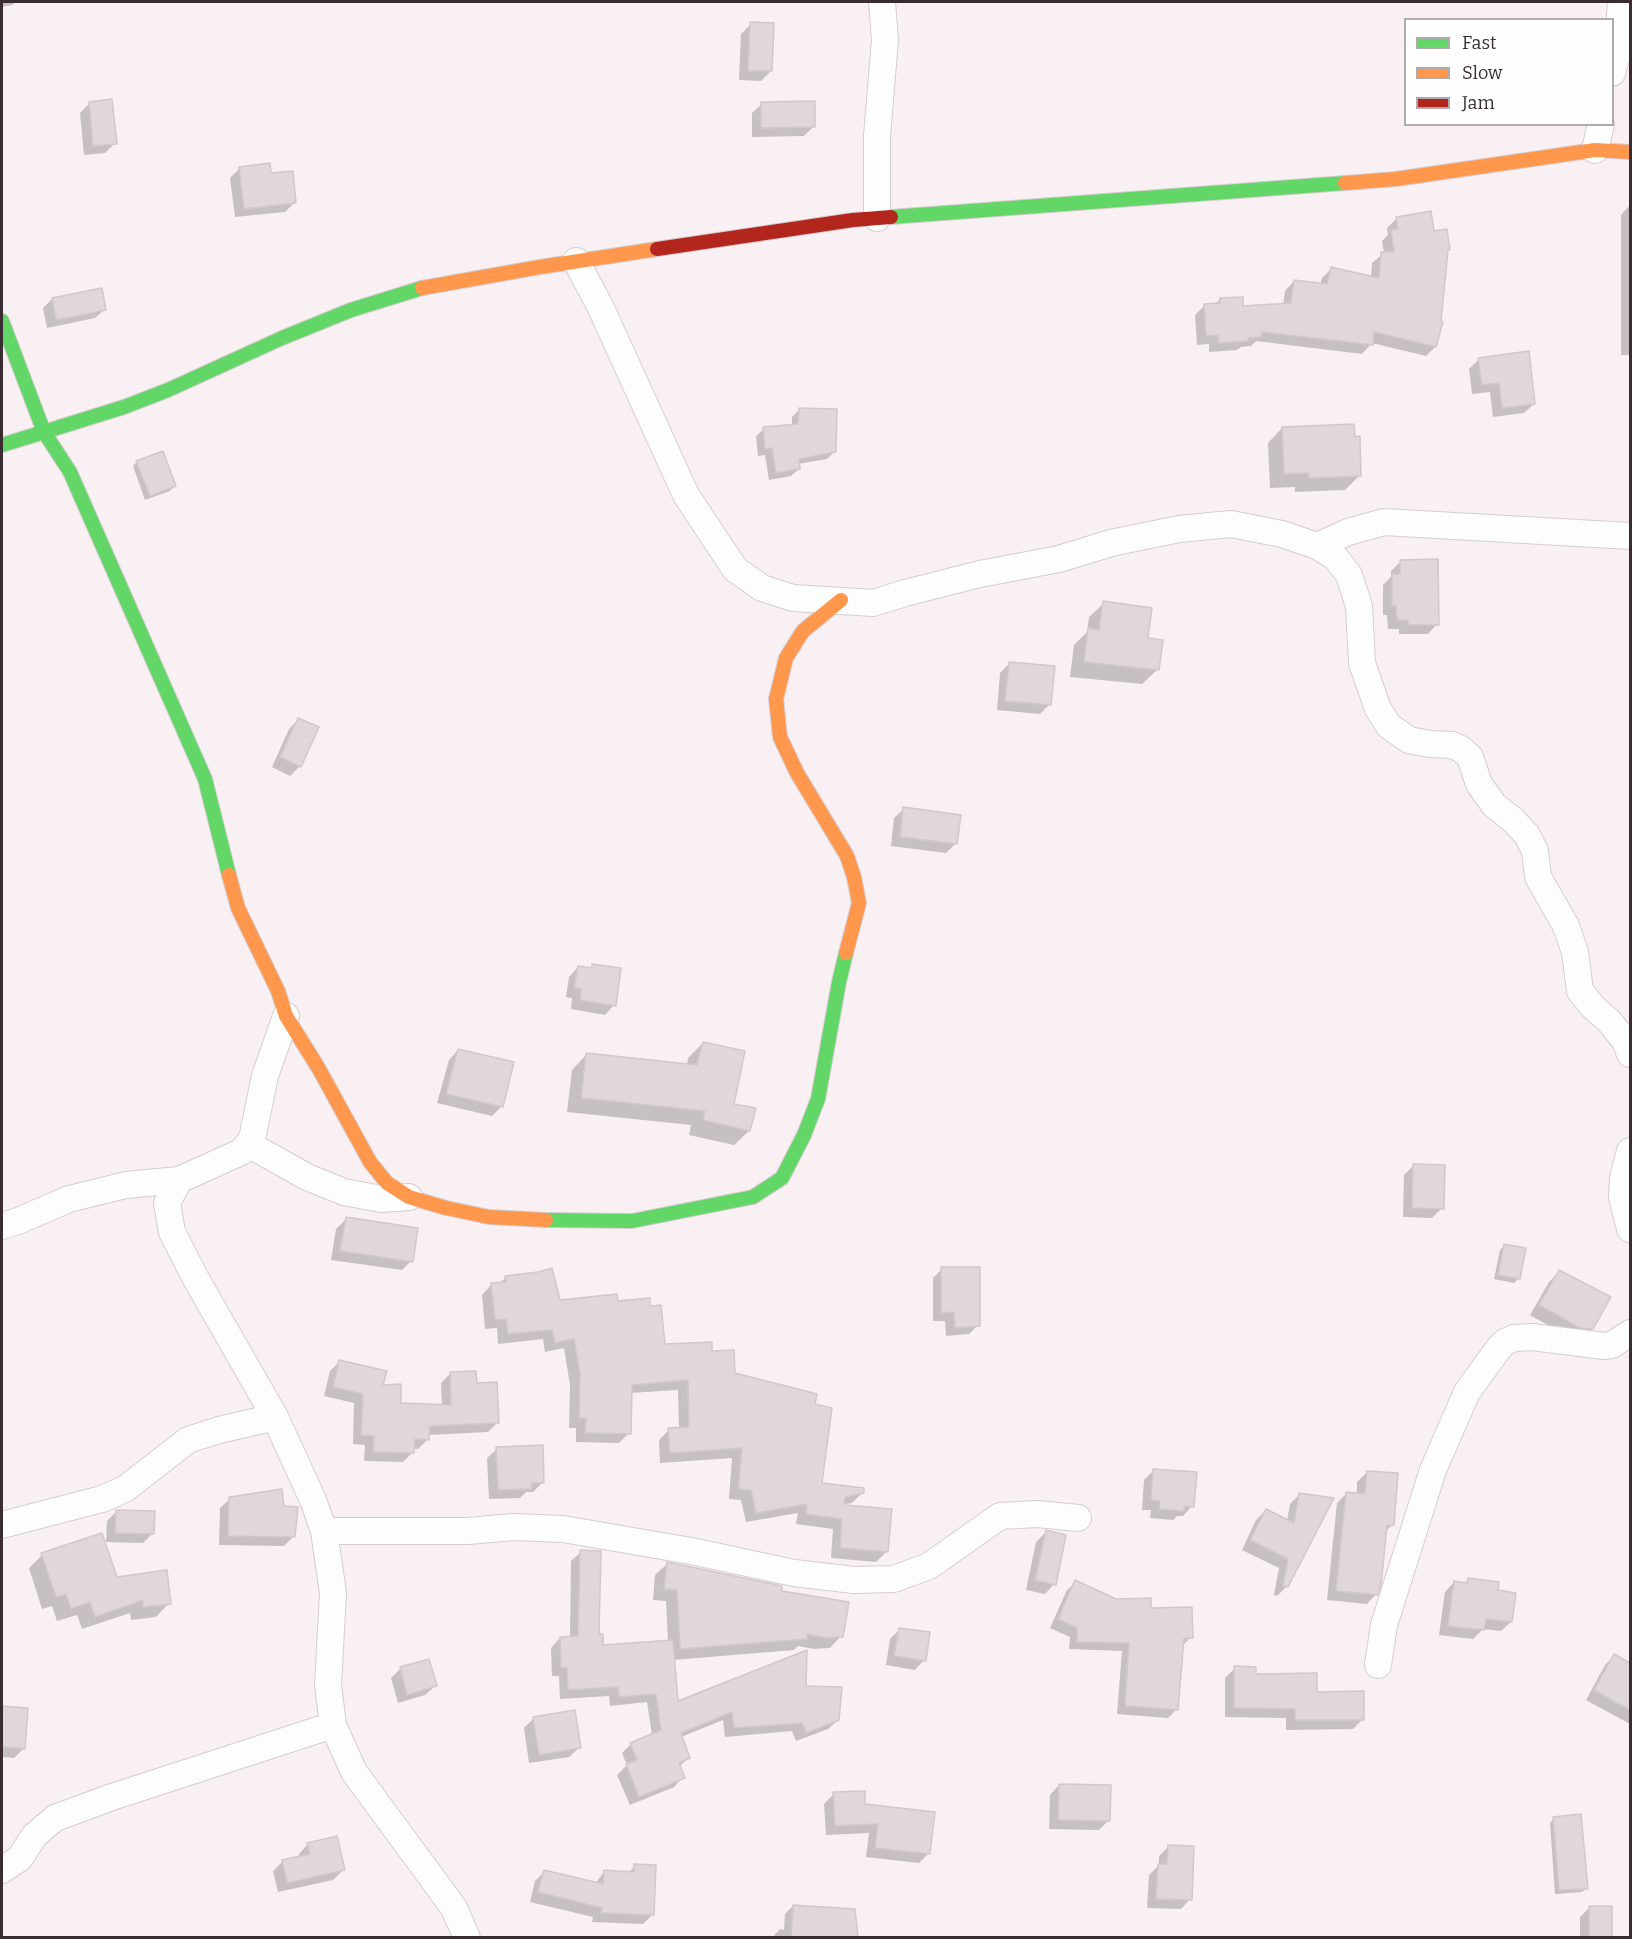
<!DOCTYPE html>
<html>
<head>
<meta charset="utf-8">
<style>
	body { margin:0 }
	#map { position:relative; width:1632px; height:1939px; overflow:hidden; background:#f8f0f2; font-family:Bitter,serif }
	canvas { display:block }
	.frame { position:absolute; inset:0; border:3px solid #3a2d31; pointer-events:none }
	.legend { position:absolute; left:1404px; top:18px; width:210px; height:108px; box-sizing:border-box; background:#fefefe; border:2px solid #b0aaac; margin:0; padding:8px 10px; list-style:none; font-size:18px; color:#3a2d31 }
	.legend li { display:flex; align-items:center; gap:12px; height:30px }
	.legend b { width:30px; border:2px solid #b0aaac }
</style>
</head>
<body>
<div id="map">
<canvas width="1632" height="1939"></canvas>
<div class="frame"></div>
<ul class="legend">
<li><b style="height:8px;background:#63d668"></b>Fast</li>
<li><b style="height:8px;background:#ff974d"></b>Slow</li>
<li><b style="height:8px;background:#b3261e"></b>Jam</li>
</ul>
</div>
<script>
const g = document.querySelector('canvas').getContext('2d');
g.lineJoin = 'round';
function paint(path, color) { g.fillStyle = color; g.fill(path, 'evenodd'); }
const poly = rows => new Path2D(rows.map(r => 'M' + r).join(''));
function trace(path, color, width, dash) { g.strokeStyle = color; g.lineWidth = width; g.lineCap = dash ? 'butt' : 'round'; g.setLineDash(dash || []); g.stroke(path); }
paint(poly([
	[2,2,15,2,12,5,2,7],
	[751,24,771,71,761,81,739,80,741,34],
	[90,103,115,143,105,153,84,155,80,113],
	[762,104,814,126,804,136,752,137,752,113],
	[240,168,270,175,295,202,285,212,235,217,230,178],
	[1630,205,1630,355,1621,355,1621,215],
	[1397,218,1433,233,1449,249,1446,252,1435,347,1426,356,1372,343,1362,354,1256,341,1251,346,1241,347,1237,350,1209,352,1209,344,1197,345,1195,315,1205,305,1215,304,1220,299,1242,307,1283,305,1285,291,1294,281,1320,284,1322,278,1331,269,1371,278,1372,263,1384,253,1382,241,1388,235,1387,228],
	[52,299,104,310,95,318,47,328,43,308],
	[1479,359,1534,404,1524,413,1493,417,1490,392,1472,394,1469,369],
	[800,409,835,451,827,459,798,464,799,469,791,476,769,480,765,455,758,456,756,436,764,429,792,426,792,417],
	[1282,428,1360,475,1345,490,1295,492,1295,487,1270,488,1268,443],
	[137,462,174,486,170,491,145,500,133,466],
	[1401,561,1437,624,1428,634,1399,634,1399,629,1388,629,1387,615,1383,615,1383,585,1391,577,1391,571],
	[1104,603,1146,639,1157,670,1142,684,1070,677,1074,645,1087,632,1089,617],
	[1010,663,1049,705,1040,714,997,710,1000,673],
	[298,720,300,766,290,776,272,767,289,729],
	[904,809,956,843,946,853,891,846,894,818],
	[593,966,614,1005,605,1015,571,1009,572,998,566,997,569,977,578,967,589,969],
	[703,1043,732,1105,749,1131,734,1145,689,1135,691,1125,567,1112,572,1070,586,1055,687,1065,688,1058],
	[458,1050,502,1106,492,1116,437,1103,449,1060],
	[1414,1165,1442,1208,1432,1218,1403,1217,1404,1175],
	[346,1219,411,1261,402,1270,331,1260,336,1229],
	[1504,1246,1524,1249,1518,1279,1514,1283,1494,1279,1500,1250],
	[942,1269,978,1325,969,1334,946,1336,945,1321,933,1321,933,1278],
	[1559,1272,1592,1329,1582,1338,1569,1337,1530,1315,1549,1282],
	[506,1277,559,1302,617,1303,649,1307,663,1346,710,1353,734,1374,813,1405,821,1484,862,1493,852,1503,839,1505,887,1551,876,1562,831,1558,833,1529,796,1524,798,1513,746,1522,741,1500,729,1499,732,1458,660,1463,659,1440,669,1430,679,1429,678,1390,630,1393,629,1433,619,1443,576,1442,576,1428,569,1428,570,1385,564,1348,545,1352,543,1339,498,1344,497,1328,485,1329,482,1295,492,1284,499,1284],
	[340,1361,381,1387,400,1404,442,1406,441,1383,450,1374,475,1385,497,1423,488,1432,428,1435,428,1439,418,1449,413,1448,413,1452,403,1462,364,1461,365,1445,353,1444,354,1403,324,1396,330,1371],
	[497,1449,543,1482,533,1492,526,1492,520,1498,489,1499,487,1458],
	[1154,1470,1192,1506,1183,1516,1177,1516,1173,1520,1150,1518,1151,1510,1142,1510,1144,1480],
	[1367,1472,1393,1524,1385,1532,1376,1594,1367,1604,1327,1600,1337,1503,1347,1493,1357,1495,1357,1482],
	[1299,1495,1287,1586,1277,1596,1274,1595,1279,1568,1242,1550,1256,1520,1266,1510,1287,1521,1290,1504],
	[230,1499,282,1507,293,1537,284,1546,219,1545,220,1508],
	[116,1512,153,1533,143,1543,106,1542,107,1521],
	[1046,1532,1054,1584,1045,1594,1026,1590,1036,1542],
	[581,1552,598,1636,602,1647,668,1642,666,1601,653,1600,655,1575,667,1564,780,1592,841,1636,830,1648,814,1649,798,1646,794,1650,673,1660,677,1703,804,1687,838,1720,828,1729,796,1741,792,1731,725,1737,723,1720,681,1737,688,1758,679,1767,683,1777,674,1787,630,1805,617,1775,627,1765,622,1753,631,1744,652,1735,647,1702,610,1706,609,1696,560,1699,559,1676,552,1676,551,1648,560,1638,570,1638,571,1561],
	[42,1555,116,1579,169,1603,156,1617,131,1620,130,1613,82,1629,77,1615,57,1621,52,1606,42,1609,29,1568],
	[1468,1579,1496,1591,1511,1622,1501,1631,1483,1629,1473,1639,1439,1635,1445,1592,1454,1582,1464,1584],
	[1076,1582,1116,1601,1149,1610,1191,1637,1183,1645,1177,1709,1168,1718,1117,1714,1122,1651,1069,1649,1070,1637,1050,1628,1067,1590],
	[900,1629,924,1660,915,1670,886,1665,890,1639],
	[1614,1656,1630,1665,1630,1724,1586,1700,1605,1665],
	[401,1668,435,1686,425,1695,398,1703,391,1678],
	[1235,1668,1316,1694,1363,1719,1353,1729,1286,1730,1286,1718,1225,1717,1225,1678],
	[2,1708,26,1709,24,1748,14,1758,2,1757],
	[534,1718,579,1748,569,1757,529,1763,524,1728],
	[1059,1785,1109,1820,1099,1830,1049,1829,1050,1795],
	[834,1794,929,1853,919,1863,866,1857,869,1833,826,1835,824,1804],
	[1554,1818,1587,1888,1582,1892,1555,1894,1550,1823],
	[308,1844,343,1870,333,1880,278,1892,273,1871,283,1861,299,1857,299,1854],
	[1169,1846,1190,1899,1181,1909,1147,1908,1149,1875,1159,1865,1159,1856],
	[635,1866,653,1914,643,1924,592,1922,593,1917,530,1902,535,1881,544,1872,595,1884,604,1872,628,1873],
	[793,1906,858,1938,772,1938,780,1929,784,1930,785,1914],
	[1590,1907,1610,1938,1580,1938,1580,1917]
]), '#0003');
const building = poly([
	[750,22,774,23,772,71,748,71,750,22],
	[112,99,117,144,93,146,89,102,112,99],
	[815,101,815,127,761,128,761,102,815,101],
	[270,163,271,173,293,171,296,203,244,209,239,167,270,163],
	[1431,211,1434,231,1447,229,1450,250,1448,250,1441,321,1443,322,1436,347,1374,332,1373,345,1262,332,1262,337,1248,338,1248,341,1218,343,1218,335,1206,336,1204,304,1220,303,1220,298,1243,297,1243,306,1291,303,1294,280,1327,284,1331,267,1379,278,1381,252,1394,252,1391,230,1398,229,1396,217,1431,211],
	[102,288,106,310,56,320,52,298,102,288],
	[1529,351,1535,404,1502,408,1499,383,1482,385,1478,358,1529,351],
	[799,408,837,409,836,452,799,459,800,469,776,473,772,448,765,449,763,427,798,424,799,408],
	[1354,424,1355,437,1360,436,1361,476,1309,478,1309,473,1284,474,1282,427,1354,424],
	[163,451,176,486,150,496,136,461,163,451],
	[1438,559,1439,625,1408,625,1408,620,1397,620,1396,606,1392,606,1392,574,1400,574,1400,560,1438,559],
	[1103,601,1152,608,1148,638,1163,640,1159,670,1084,662,1088,628,1099,630,1103,601],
	[1009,662,1055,666,1051,705,1005,701,1009,662],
	[298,718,319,727,301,767,280,757,298,718],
	[903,807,961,815,957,844,900,837,903,807],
	[592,964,621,968,616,1006,580,1000,581,989,574,988,578,966,592,968,592,964],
	[703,1042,745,1051,734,1104,756,1108,750,1131,703,1120,705,1111,581,1098,586,1053,697,1065,703,1042],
	[458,1049,514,1062,503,1107,446,1094,458,1049],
	[1413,1164,1445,1165,1444,1209,1412,1208,1413,1164],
	[346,1217,418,1228,413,1262,340,1251,346,1217],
	[1504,1244,1526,1248,1520,1279,1498,1275,1504,1244],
	[941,1267,980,1267,980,1326,955,1328,954,1312,941,1313,941,1267],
	[552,1268,560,1300,617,1294,618,1301,650,1298,650,1306,661,1305,665,1344,712,1342,712,1351,734,1350,735,1373,817,1394,815,1404,832,1408,822,1483,864,1488,864,1493,845,1497,844,1505,892,1509,888,1552,840,1548,842,1519,806,1514,807,1504,756,1513,751,1490,738,1489,742,1448,670,1453,668,1428,689,1427,688,1380,632,1385,631,1434,585,1433,586,1418,579,1418,580,1374,574,1339,555,1343,552,1330,508,1334,506,1319,495,1320,491,1283,506,1282,505,1276,538,1272,552,1268],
	[1559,1270,1611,1297,1593,1329,1580,1328,1539,1305,1559,1270],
	[339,1360,387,1371,383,1385,401,1384,401,1403,451,1405,450,1372,476,1371,477,1383,497,1382,499,1423,430,1426,429,1440,415,1439,414,1453,373,1452,374,1436,361,1435,363,1394,333,1387,339,1360],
	[543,1445,544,1483,531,1483,532,1489,498,1490,496,1447,543,1445],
	[1153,1469,1197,1472,1194,1507,1184,1506,1184,1511,1159,1509,1160,1501,1151,1500,1153,1469],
	[1367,1471,1398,1473,1394,1525,1387,1525,1381,1585,1378,1595,1336,1591,1346,1492,1365,1494,1367,1471],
	[282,1489,284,1506,298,1507,295,1537,228,1536,229,1497,282,1489],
	[1299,1493,1334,1498,1288,1587,1283,1586,1288,1559,1250,1540,1266,1509,1294,1523,1299,1493],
	[116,1510,155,1511,154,1534,115,1533,116,1510],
	[1046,1530,1066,1535,1056,1585,1035,1580,1046,1530],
	[102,1533,117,1577,167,1570,171,1604,143,1607,143,1600,95,1617,90,1602,71,1609,66,1594,56,1597,41,1553,102,1533],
	[580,1550,601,1551,599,1634,603,1634,603,1645,673,1640,678,1701,807,1650,806,1686,842,1687,839,1720,806,1733,802,1723,734,1728,732,1712,681,1733,690,1758,679,1763,685,1778,639,1797,626,1764,637,1760,630,1743,661,1730,656,1694,619,1697,618,1687,568,1690,567,1668,561,1667,560,1637,578,1636,580,1550],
	[667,1562,782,1586,782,1591,849,1602,843,1637,826,1638,807,1634,807,1639,680,1649,677,1590,664,1589,667,1562],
	[1468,1578,1499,1582,1498,1590,1516,1593,1512,1622,1486,1619,1484,1630,1448,1626,1454,1581,1467,1583,1468,1578],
	[1075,1580,1116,1599,1151,1598,1151,1608,1192,1607,1193,1638,1184,1638,1178,1710,1125,1706,1129,1643,1077,1642,1077,1628,1058,1619,1075,1580],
	[899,1628,930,1632,926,1661,894,1656,899,1628],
	[1614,1654,1630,1663,1630,1710,1594,1690,1614,1654],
	[429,1659,437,1686,407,1695,400,1667,429,1659],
	[1234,1666,1256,1667,1256,1674,1317,1673,1317,1692,1364,1691,1364,1720,1295,1720,1295,1709,1234,1708,1234,1666],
	[2,1706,28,1708,25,1749,2,1747,2,1706],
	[575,1710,581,1748,539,1755,533,1717,575,1710],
	[1059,1784,1111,1785,1110,1821,1058,1820,1059,1784],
	[865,1791,865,1804,935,1812,930,1854,875,1848,878,1824,835,1826,833,1792,865,1791],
	[1581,1814,1588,1889,1559,1890,1553,1817,1581,1814],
	[337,1836,345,1870,287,1883,282,1860,310,1854,307,1843,337,1836],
	[1168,1845,1194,1846,1192,1900,1156,1899,1158,1864,1167,1864,1168,1845],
	[634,1864,656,1865,654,1915,601,1913,602,1908,538,1892,544,1870,603,1884,604,1870,634,1872,634,1864],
	[793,1905,855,1909,858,1938,791,1938,793,1905],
	[1589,1906,1612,1906,1612,1938,1589,1938,1589,1906]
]);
paint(building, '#e0d7d9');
trace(building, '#d2c8cb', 1.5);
const street = poly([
	[1612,73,1617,55,1621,2],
	[1595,150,1601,124],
	[877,218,877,136,885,40,882,2],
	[576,261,600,306,686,495,735,569,762,588,793,598,873,603,905,593,980,574,1059,559,1111,543,1179,529,1231,524,1282,534,1317,546,1335,557,1349,575,1359,606,1362,663,1378,709,1389,726,1409,740,1430,744,1452,745,1461,749,1470,757,1479,784,1494,805,1513,820,1527,835,1535,851,1538,877,1566,926,1575,952,1580,991,1593,1007,1609,1021,1625,1041,1630,1054],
	[1317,546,1348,532,1384,522,1630,536],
	[286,1016,265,1076,252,1139,241,1152,179,1180,167,1203,172,1232,196,1279,275,1417,313,1500,324,1531,333,1593,328,1685,333,1725,354,1772,454,1908,467,1938],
	[248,1144,307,1177,344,1192,381,1199,409,1197],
	[1630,1151,1623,1178,1622,1197,1630,1229],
	[2,1226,18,1221,69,1199,126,1185,179,1180],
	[2,1525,102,1499,125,1489,188,1440,219,1430,275,1417],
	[324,1531,468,1531,513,1527,563,1529,691,1551,794,1573,854,1580,894,1579,929,1566,1000,1516,1037,1514,1078,1518],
	[1378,1665,1384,1625,1433,1470,1467,1392,1499,1348,1505,1342,1514,1338,1532,1337,1604,1346,1612,1345,1630,1333],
	[2,1870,20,1858,34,1836,55,1818,112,1797,333,1725]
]);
const fast = poly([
	[891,217,1345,183],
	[2,321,44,432,70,472,205,779,229,875],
	[2,445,124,407,168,390,282,338,351,310,422,288],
	[546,1220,632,1221,753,1197,782,1178,804,1135,818,1099,839,982,846,953]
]);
const slow = poly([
	[1345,183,1396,179,1595,150,1630,152],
	[422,288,540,267,657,249],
	[841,600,803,631,786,658,776,699,780,737,797,773,847,856,854,877,859,903,846,953],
	[229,875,238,908,278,991,286,1016,319,1069,370,1162,387,1183,409,1197,446,1208,489,1217,546,1220]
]);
const jam = poly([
	[657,249,853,220,891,217]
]);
trace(street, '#d6cccf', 28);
trace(fast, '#d6cccf', 16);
trace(slow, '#d6cccf', 16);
trace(jam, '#d6cccf', 16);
trace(street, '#fefdfd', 26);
trace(fast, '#63d668', 14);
trace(slow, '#ff974d', 14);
trace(jam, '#b3261e', 14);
</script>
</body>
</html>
